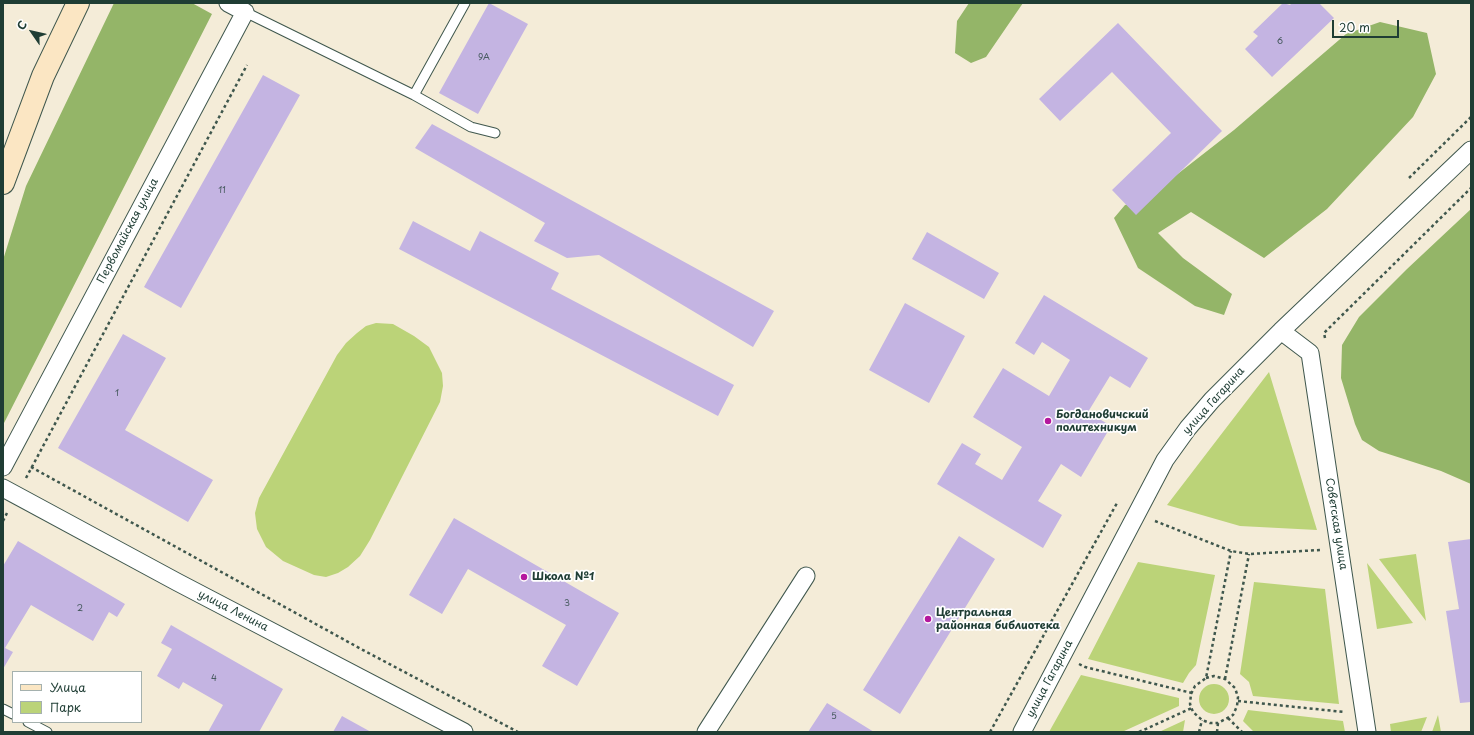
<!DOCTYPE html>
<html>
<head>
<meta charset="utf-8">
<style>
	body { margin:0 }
	#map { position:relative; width:1474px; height:735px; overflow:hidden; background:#f4ecd8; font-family:"Playpen Sans",sans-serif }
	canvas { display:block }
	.frame { position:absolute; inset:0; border:4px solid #1f3d34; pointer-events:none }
	.legend { position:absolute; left:12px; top:671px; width:130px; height:52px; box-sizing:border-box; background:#fff; border:1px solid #a5b1ae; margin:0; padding:5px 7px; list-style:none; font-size:12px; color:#1f3d34 }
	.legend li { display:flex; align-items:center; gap:8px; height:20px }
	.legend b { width:20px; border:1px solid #a5b1ae }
	.north { position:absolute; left:12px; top:12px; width:40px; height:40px; -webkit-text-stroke:3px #fff; paint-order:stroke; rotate:304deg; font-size:11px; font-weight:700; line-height:16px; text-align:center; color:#1f3d34 }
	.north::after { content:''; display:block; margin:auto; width:14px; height:18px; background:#1f3d34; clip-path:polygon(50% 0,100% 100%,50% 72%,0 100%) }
	.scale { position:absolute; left:1332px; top:20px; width:67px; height:18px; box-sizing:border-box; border:2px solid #1f3d34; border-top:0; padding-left:5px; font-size:12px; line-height:14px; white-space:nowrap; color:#1f3d34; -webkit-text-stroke:3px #fff; paint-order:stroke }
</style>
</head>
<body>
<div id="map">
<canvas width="1474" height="735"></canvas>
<div class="frame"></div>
<ul class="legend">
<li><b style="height:5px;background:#fbe6c3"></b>Улица</li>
<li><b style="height:11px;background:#bbd378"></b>Парк</li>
</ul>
<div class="north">С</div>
<div class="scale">20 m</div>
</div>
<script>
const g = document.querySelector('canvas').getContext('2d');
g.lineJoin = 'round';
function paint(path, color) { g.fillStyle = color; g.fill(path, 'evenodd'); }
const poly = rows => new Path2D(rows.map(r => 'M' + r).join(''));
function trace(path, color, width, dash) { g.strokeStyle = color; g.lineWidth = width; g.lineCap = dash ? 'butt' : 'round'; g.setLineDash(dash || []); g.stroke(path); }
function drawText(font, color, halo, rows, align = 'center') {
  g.font = font + ' "Playpen Sans",sans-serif'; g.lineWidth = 3.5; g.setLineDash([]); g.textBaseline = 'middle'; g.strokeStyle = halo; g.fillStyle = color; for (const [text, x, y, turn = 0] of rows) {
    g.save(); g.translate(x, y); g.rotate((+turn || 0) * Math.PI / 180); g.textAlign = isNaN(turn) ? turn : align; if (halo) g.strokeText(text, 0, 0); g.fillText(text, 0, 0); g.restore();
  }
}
paint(poly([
	[376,323,393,324,414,336,429,347,442,373,443,386,440,402,370,540,360,556,348,567,338,573,326,577,314,575,283,561,266,547,257,529,255,513,259,498,337,355,346,343,357,333,366,326],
	[1269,372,1317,530,1240,526,1167,505],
	[1416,554,1426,621,1379,559],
	[1138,562,1215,575,1196,665,1189,673,1183,683,1088,659],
	[1367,563,1413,623,1377,629],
	[1254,582,1325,589,1339,704,1253,696,1249,682,1240,674],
	[1081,675,1179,698,1179,706,1122,732,1049,732],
	'1199 699a15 15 0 1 1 30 0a15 15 0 1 1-30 0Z',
	[1248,710,1343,721,1345,732,1254,732,1243,721],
	[1438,715,1441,732,1432,732],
	[1427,717,1421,732,1391,732,1390,724],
	[1185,720,1183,732,1159,732]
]), '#bbd378');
paint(poly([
	[114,3,192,3,212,14,3,425,3,260,26,186],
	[969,3,1023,3,986,57,971,63,955,53,957,21],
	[1380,22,1427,33,1436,74,1413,117,1327,209,1264,258,1191,212,1158,233,1183,258,1232,294,1224,315,1195,306,1138,268,1114,218,1125,205,1143,201,1234,130,1346,34],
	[1471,209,1471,484,1441,471,1379,451,1362,440,1355,424,1341,378,1342,345,1359,317,1407,269]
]), '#94b568');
paint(poly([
	[489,3,528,24,478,114,439,93],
	[1283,3,1290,5,1292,3,1319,3,1334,18,1272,77,1245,49,1258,36,1253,32],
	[1118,23,1222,131,1136,215,1112,190,1171,133,1112,72,1060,121,1039,99],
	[263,75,300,95,181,308,144,287],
	[432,124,774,311,753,347,599,255,567,258,534,241,545,223,415,148],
	[413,221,470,251,480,231,559,273,551,289,734,385,718,416,399,249],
	[927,232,999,273,984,299,912,259],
	[1044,295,1148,358,1130,388,1110,376,1088,412,1111,426,1081,477,1061,464,1038,501,1062,515,1043,548,937,484,962,443,981,454,975,464,1002,480,1022,447,973,417,1003,368,1049,396,1070,360,1042,342,1034,355,1015,343],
	[905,303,965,336,929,403,869,370],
	[123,334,166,358,125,430,213,480,188,522,58,448],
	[454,518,619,613,577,686,542,666,566,625,468,569,442,614,409,595],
	[959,536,995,559,900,714,863,690],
	[1471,539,1471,702,1460,703,1446,611,1459,609,1448,542],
	[18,541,125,604,117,617,109,612,93,641,31,605,5,648,13,652,3,669,3,566],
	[171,625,283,689,259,732,208,732,223,705,183,682,179,689,157,676,172,649,161,643],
	[827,703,874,732,808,732],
	[342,716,371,732,333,732]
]), '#c4b4e2');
const lane = poly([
	[245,12,414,95,471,127,495,133],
	[414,95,465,3],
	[3,709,13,714],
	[28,722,47,732]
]);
const street = poly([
	[1281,331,1310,353,1367,732],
	[3,467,245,12,228,3],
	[3,488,177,582,464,732],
	[706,732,806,576],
	[1022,732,1165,460,1188,428,1212,400,1281,331,1471,150]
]);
const secondary = poly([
	[3,183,43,76,78,3]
]);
trace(lane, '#3f574d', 11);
trace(street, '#3f574d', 19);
trace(secondary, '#3f574d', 24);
trace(poly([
	[1409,178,1471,117],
	[1325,338,1324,333,1471,188],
	[31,467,361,649,518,732],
	[26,478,247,65],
	[3,521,7,513],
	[1155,521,1231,551,1249,554,1320,550],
	[1079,664,1085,667,1192,693],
	[1206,678,1214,676,1225,679,1235,688,1238,697,1237,706,1233,715,1218,723,1210,723,1202,720,1193,712,1190,704,1191,694,1195,686,1206,678,1231,551],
	[1225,679,1249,554],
	[1238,701,1344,712],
	[1228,718,1242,732],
	[990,732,1117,503],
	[1139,732,1192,708],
	[1199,732,1202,720],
	[1217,732,1218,723]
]), '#3f574d', 2.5, [3, 3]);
trace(lane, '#fff', 9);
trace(street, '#fff', 17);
trace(secondary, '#fbe6c3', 22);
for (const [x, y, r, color] of [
	[1048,421,4,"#b5179e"],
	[524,577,4,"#b5179e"],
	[928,619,4,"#b5179e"]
]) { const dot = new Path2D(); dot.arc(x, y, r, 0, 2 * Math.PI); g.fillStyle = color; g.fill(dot); trace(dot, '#fff', 1.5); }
drawText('9px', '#485b60', null, [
	["6",1280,42],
	["9А",484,58],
	["11",222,191],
	["1",117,394],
	["3",567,604],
	["2",80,609],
	["4",214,679],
	["5",834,717]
]);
drawText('11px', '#1f3d34', '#fff', [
	["Первомайская улица",128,231,-62],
	["улица Гагарина",1214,401,-48],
	["Советская улица",1336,524,81],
	["улица Ленина",233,611,27],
	["улица Гагарина",1050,679,-62]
]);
drawText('bold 11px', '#1f3d34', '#fff', [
	["Богдановичский",1056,415],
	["политехникум",1056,428],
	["Школа №1",532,577],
	["Центральная",936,613],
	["районная библиотека",936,626]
], 'left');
</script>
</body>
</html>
